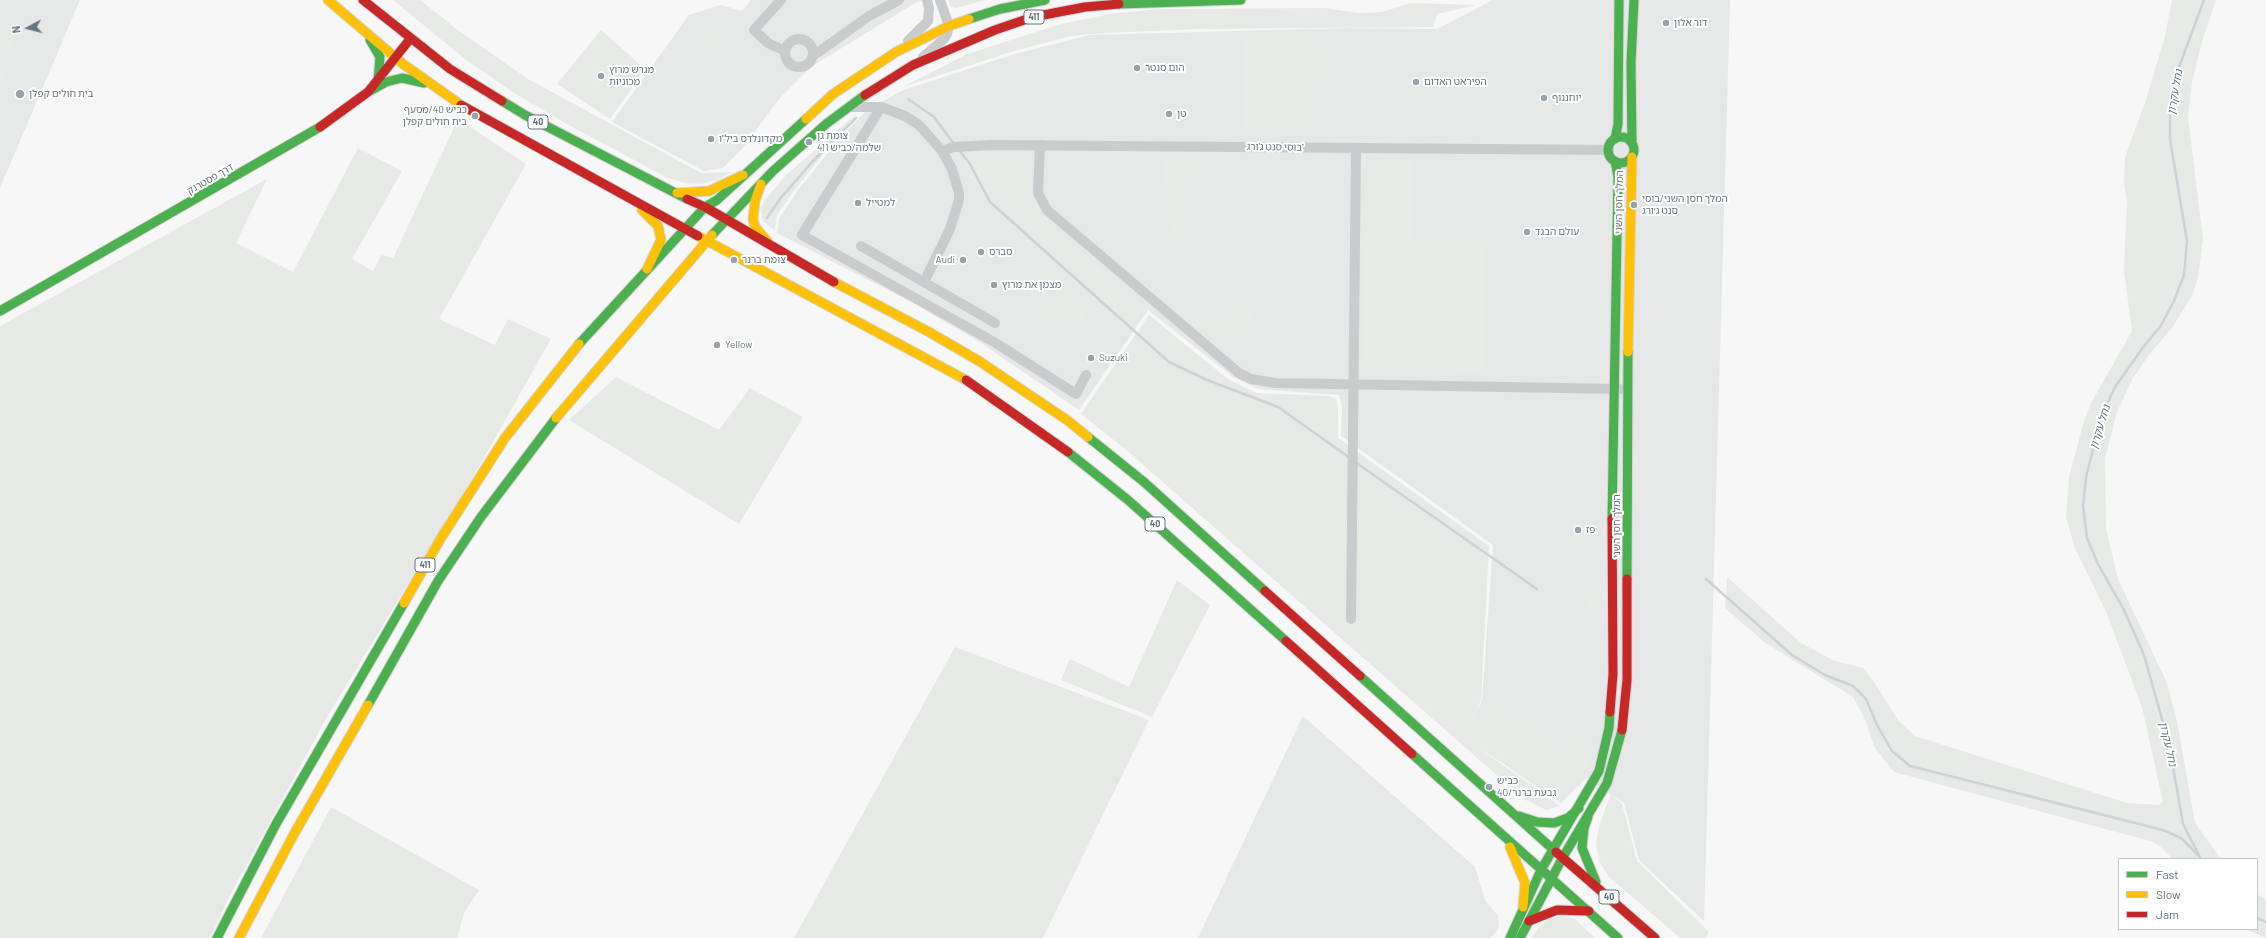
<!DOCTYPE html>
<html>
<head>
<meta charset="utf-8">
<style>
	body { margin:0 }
	#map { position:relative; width:2266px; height:938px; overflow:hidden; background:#f7f7f7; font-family:Barlow,sans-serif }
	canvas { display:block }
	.legend { position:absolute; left:2118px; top:858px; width:140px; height:72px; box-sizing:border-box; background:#fff; border:1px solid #c1c7cc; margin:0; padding:5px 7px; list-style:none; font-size:12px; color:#65747f }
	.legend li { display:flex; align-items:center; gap:8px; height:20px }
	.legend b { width:20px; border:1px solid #c1c7cc }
	.north { position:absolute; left:8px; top:8px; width:40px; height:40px; -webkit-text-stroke:3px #fff; paint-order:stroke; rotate:263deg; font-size:11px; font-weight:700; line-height:16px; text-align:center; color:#65747f }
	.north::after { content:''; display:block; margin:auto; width:14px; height:18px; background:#65747f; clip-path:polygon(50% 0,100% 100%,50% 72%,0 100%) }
</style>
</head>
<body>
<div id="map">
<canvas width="2266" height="938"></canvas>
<ul class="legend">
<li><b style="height:5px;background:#4caf50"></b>Fast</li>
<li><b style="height:5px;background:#ffc107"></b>Slow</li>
<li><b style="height:5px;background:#c62828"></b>Jam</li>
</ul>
<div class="north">N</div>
</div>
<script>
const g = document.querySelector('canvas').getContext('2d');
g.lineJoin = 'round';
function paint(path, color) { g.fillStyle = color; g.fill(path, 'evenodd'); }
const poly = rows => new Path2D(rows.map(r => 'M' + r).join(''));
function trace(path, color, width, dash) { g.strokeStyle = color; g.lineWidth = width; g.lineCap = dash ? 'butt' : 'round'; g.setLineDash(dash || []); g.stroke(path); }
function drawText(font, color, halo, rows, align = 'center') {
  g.font = font + ' Barlow,"Noto Sans Hebrew",sans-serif'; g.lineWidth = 4; g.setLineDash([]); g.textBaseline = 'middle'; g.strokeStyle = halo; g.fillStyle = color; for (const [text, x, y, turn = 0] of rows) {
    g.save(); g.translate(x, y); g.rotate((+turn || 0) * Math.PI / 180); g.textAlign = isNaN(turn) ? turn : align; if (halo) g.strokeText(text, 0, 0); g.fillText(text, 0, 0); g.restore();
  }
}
paint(poly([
	[0,0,80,0,0,188],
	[751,0,924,0,915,3,811,67,779,99,742,149,723,168,704,171,612,122,689,15,721,5,742,11],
	[1493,0,1730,0,1704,921,1639,860,1624,803,1586,778,1561,803,1464,737,1482,700,1493,545,1341,436,1342,406,1339,395,1258,389,1233,377,1148,310,1079,410,981,343,913,303,777,233,779,219,798,190,841,137,866,111,901,91,1015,54,1090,35,1345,28,1437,29],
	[1303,716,1475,867,1485,900,1498,916,1499,928,1491,938,1198,938]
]), '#e6e7e7');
paint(poly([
	[393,0,420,0,459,31,528,79,701,173,732,172,718,180,700,184,684,183,666,177,565,123,511,91,465,59],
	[948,0,985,0,957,8,951,7],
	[2172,0,2216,0,2203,38,2192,82,2188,117,2203,239,2198,278,2192,296,2172,328,2149,355,2133,378,2117,412,2105,458,2106,529,2118,579,2167,683,2177,721,2195,823,2221,859,2173,859,2161,847,2150,841,1894,772,1875,748,1864,717,1853,697,1764,642,1725,608,1727,577,1801,643,1835,661,1863,668,1874,682,1898,720,1915,736,2127,803,2158,805,2163,802,2142,707,2107,614,2075,548,2066,517,2069,477,2084,421,2091,403,2132,331,2124,270,2127,201,2124,183,2125,157,2146,100,2165,36],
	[1411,3,1476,5,1437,14,1433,27,1198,29,1106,33,1071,36,1014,51,903,87,965,55,1057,25,1115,13,1161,9,1324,8,1358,13,1382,12],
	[0,23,7,23,16,25,0,92],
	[713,23,725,25,732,30,709,68,682,53,702,26],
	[601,30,645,69,610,119,557,84],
	[1245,34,1321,34,1320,135,1245,135],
	[929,85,927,95,932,105,961,135,945,140,920,112,896,98],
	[856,114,795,189,777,215,775,230,769,226,763,221,760,208,766,199,786,175],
	[458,119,526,164,439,319,495,345,508,319,551,339,473,477,327,717,228,899,210,938,0,938,0,326,267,179,236,243,293,272,358,148,402,171,352,259,373,271,381,255,393,258],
	[978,157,1018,158,1026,163,1030,170,1031,191,1042,218,1145,306,1128,332,994,215,961,163,964,160],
	[1162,159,1193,159,1191,251,1174,241,1174,233,1168,222,1168,185,1163,185],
	[1413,159,1412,239,1486,239,1484,372,1372,371,1364,362,1366,167,1372,162,1379,160],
	[1044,267,1091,304,1074,334,1022,308],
	[1243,290,1262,301,1232,351,1179,314,1185,304,1207,317,1216,302,1230,311],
	[1149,315,1229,380,1257,393,1329,396,1336,399,1338,407,1338,438,1489,546,1481,700,1465,738,1468,739,1492,701,1563,742,1578,734,1595,745,1584,776,1561,800,1479,748,1560,806,1546,810,1524,799,1124,448,1081,414],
	[616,377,719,430,750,388,803,417,739,524,569,420],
	[1608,512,1608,613,1600,612,1592,610,1587,605,1581,592,1584,586,1601,577,1602,527,1603,517],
	[1177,580,1210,605,1152,717,1061,680,1070,659,1129,687],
	[955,647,1149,720,1043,938,794,938],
	[1611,794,1622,804,1637,861,1709,932,1705,938,1680,938,1609,877,1600,863,1596,845,1599,826],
	[331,807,479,890,464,913,457,938,261,938],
	[2257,894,2266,900,2266,938,2245,929,2257,929],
	[1564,916,1575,919,1595,938,1532,938,1539,927,1550,918]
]), '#e6e9e5');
trace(poly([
	[908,99,934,117,954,144],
	[959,150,970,164,990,202,1169,362,1207,380,1278,407,1350,458],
	[767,218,780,199,812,162,856,118],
	[1355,462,1537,589],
	[1706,579,1792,655,1825,675,1853,686,1866,699,1877,725,1892,751,1910,766,2163,830,2181,838,2198,855],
	[2201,859,2183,824,2169,744,2144,655,2124,610,2098,564,2087,538,2083,506,2086,477,2102,415,2115,387,2144,346,2160,327,2174,301,2184,275,2187,241,2170,139,2170,111,2179,67,2204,0],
	[2257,918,2266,922]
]), '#cbd3d6', 2.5);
const fast = poly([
	[1119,4,1241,0],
	[969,19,1000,9,1045,0],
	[370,40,380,57,378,81],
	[368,92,386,82,402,78,424,83],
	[502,101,525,115,687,199],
	'1608 150a13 13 0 1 1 26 0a13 13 0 1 1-26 0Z',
	[1615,139,1618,124,1619,0],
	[1632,143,1631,63,1634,0],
	[712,235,773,171,826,124,865,95],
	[0,311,320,127],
	[579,344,705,207,717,200,806,119],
	[1088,437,1144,482,1265,591],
	[1068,452,1128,500,1286,641],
	[1612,519,1618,177,1615,161],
	[1627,579,1628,352],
	[1360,676,1556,852],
	[368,705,438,581,481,517,556,418],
	[1412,754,1618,938],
	[1519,816,1537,822,1554,823,1568,818,1579,808],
	[1588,817,1584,828,1582,848,1596,882],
	[217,938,276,824,404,603],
	[1510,938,1541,870,1599,771,1609,728,1610,712],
	[1520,938,1563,857,1607,783,1622,730]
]);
const slow = poly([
	[328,0,403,64,461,105],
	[806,119,833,94,896,52,949,26,969,19],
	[761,184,755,201,753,219,755,227,767,241],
	[677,193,709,191,743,175],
	[642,210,658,226,661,240,647,269],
	[698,236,966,380],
	[834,282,929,332,979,361,1067,420,1088,437],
	[1628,352,1632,157],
	[556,418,712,235],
	[404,603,441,538,505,438,579,344],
	[1510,847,1525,883,1523,907],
	[239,938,294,834,368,705]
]);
const jam = poly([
	[363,0,450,69,502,101],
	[865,95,913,65,995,30,1033,17,1085,7,1119,4],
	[461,105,698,236],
	[320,127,368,92,410,39],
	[687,199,705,207,834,282],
	[966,380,1068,452],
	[1265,591,1360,676],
	[1286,641,1412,754],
	[1610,712,1613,674,1612,519],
	[1622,730,1627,680,1627,579],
	[1556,852,1655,938],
	[1529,921,1557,910,1589,911]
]);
trace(fast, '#d3d4d5', 11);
trace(slow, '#d3d4d5', 11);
trace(jam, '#d3d4d5', 11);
trace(poly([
	[781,0,754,30,768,43,785,51],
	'785 53a14 14 0 1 1 28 0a14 14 0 1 1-28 0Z',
	[908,41,928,21,929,8,927,0],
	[813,56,869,16,899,0],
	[923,57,944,39,947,34,949,26,940,0],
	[850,107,881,107,905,116,919,125,928,135,942,151,952,169,959,193,959,200,950,229,924,282],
	[881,107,802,235,994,342,1076,394,1086,375],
	[1040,145,1038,193,1047,210,1239,373,1251,379,1275,383,1620,389],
	[942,151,953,147,991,145,1609,150],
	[861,246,995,323],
	[1351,619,1356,148]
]), '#cacbcc', 10);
trace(fast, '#4caf50', 9);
trace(slow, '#ffc107', 9);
trace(jam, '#c62828', 9);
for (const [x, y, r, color] of [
	[1666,23,4,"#98a2a9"],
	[1137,68,4,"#98a2a9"],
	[601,76,4,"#98a2a9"],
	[1416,82,4,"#98a2a9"],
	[20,94,5,"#98a2a9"],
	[1544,98,4,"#98a2a9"],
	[1169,114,4,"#98a2a9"],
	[475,116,4,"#98a2a9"],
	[711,139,4,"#98a2a9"],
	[809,142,4,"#98a2a9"],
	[858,203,4,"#98a2a9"],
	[1634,205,4,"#98a2a9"],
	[1527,232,4,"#98a2a9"],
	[981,252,4,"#98a2a9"],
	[734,260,4,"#98a2a9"],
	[963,260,4,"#98a2a9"],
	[994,285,4,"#98a2a9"],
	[717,345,4,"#98a2a9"],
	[1091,358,4,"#98a2a9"],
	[1578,530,4,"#98a2a9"],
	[1489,787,4,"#98a2a9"]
]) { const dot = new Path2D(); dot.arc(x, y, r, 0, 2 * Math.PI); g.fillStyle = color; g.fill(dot); trace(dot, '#fff', 1.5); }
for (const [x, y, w] of [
	[1034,17,20],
	[538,122,20],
	[1155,524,20],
	[425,565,20],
	[1609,897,20]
]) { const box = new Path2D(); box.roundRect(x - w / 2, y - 7, w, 14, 3); g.fillStyle = '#fff'; g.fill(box); trace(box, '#65747f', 1); }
drawText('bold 9px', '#65747f', null, [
	["411",1034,17],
	["40",538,122],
	["40",1155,524],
	["411",425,565],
	["40",1609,897]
]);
drawText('10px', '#65747f', '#fff', [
	["דור אלון",1674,23],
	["הום סנטר",1145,68],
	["מגרש מרוץ",609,70],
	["מכוניות",609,82],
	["הפיראט האדום",1424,82],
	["בית חולים קפלן",29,94],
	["יוחננוף",1552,98],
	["כביש 40/מסעף",467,110,"right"],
	["בית חולים קפלן",467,122,"right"],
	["טן",1177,114],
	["צומת גן",817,136],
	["שלמה/כביש 411",817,148],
	["מקדונלדס ביל\"ו",719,139],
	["המלך חסן השני/בוסי",1642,199],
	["סנט ג׳ורג",1642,211],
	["למטייל",866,203],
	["עולם הבגד",1535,232],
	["סברס",989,252],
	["צומת ברנר",742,260],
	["Audi",955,260,"right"],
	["מצמן את מרוץ",1002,285],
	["Yellow",725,345],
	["Suzuki",1099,358],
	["פז",1586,530],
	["כביש",1497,781],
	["40/גבעת ברנר",1497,793]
], 'left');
drawText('10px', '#65747f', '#fff', [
	["בוסי סנט ג'ורג'",1275,147,1],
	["דרך פסטרנק",210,179,-30],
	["המלך חסן השני",1619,202,-89],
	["המלך חסן השני",1617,526,-90]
]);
drawText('italic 11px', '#657a80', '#fff', [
	["נחל עקרון",2175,92,-80],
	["נחל עקרון",2100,427,-73],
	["נחל עקרון",2168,744,77]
]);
</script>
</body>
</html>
